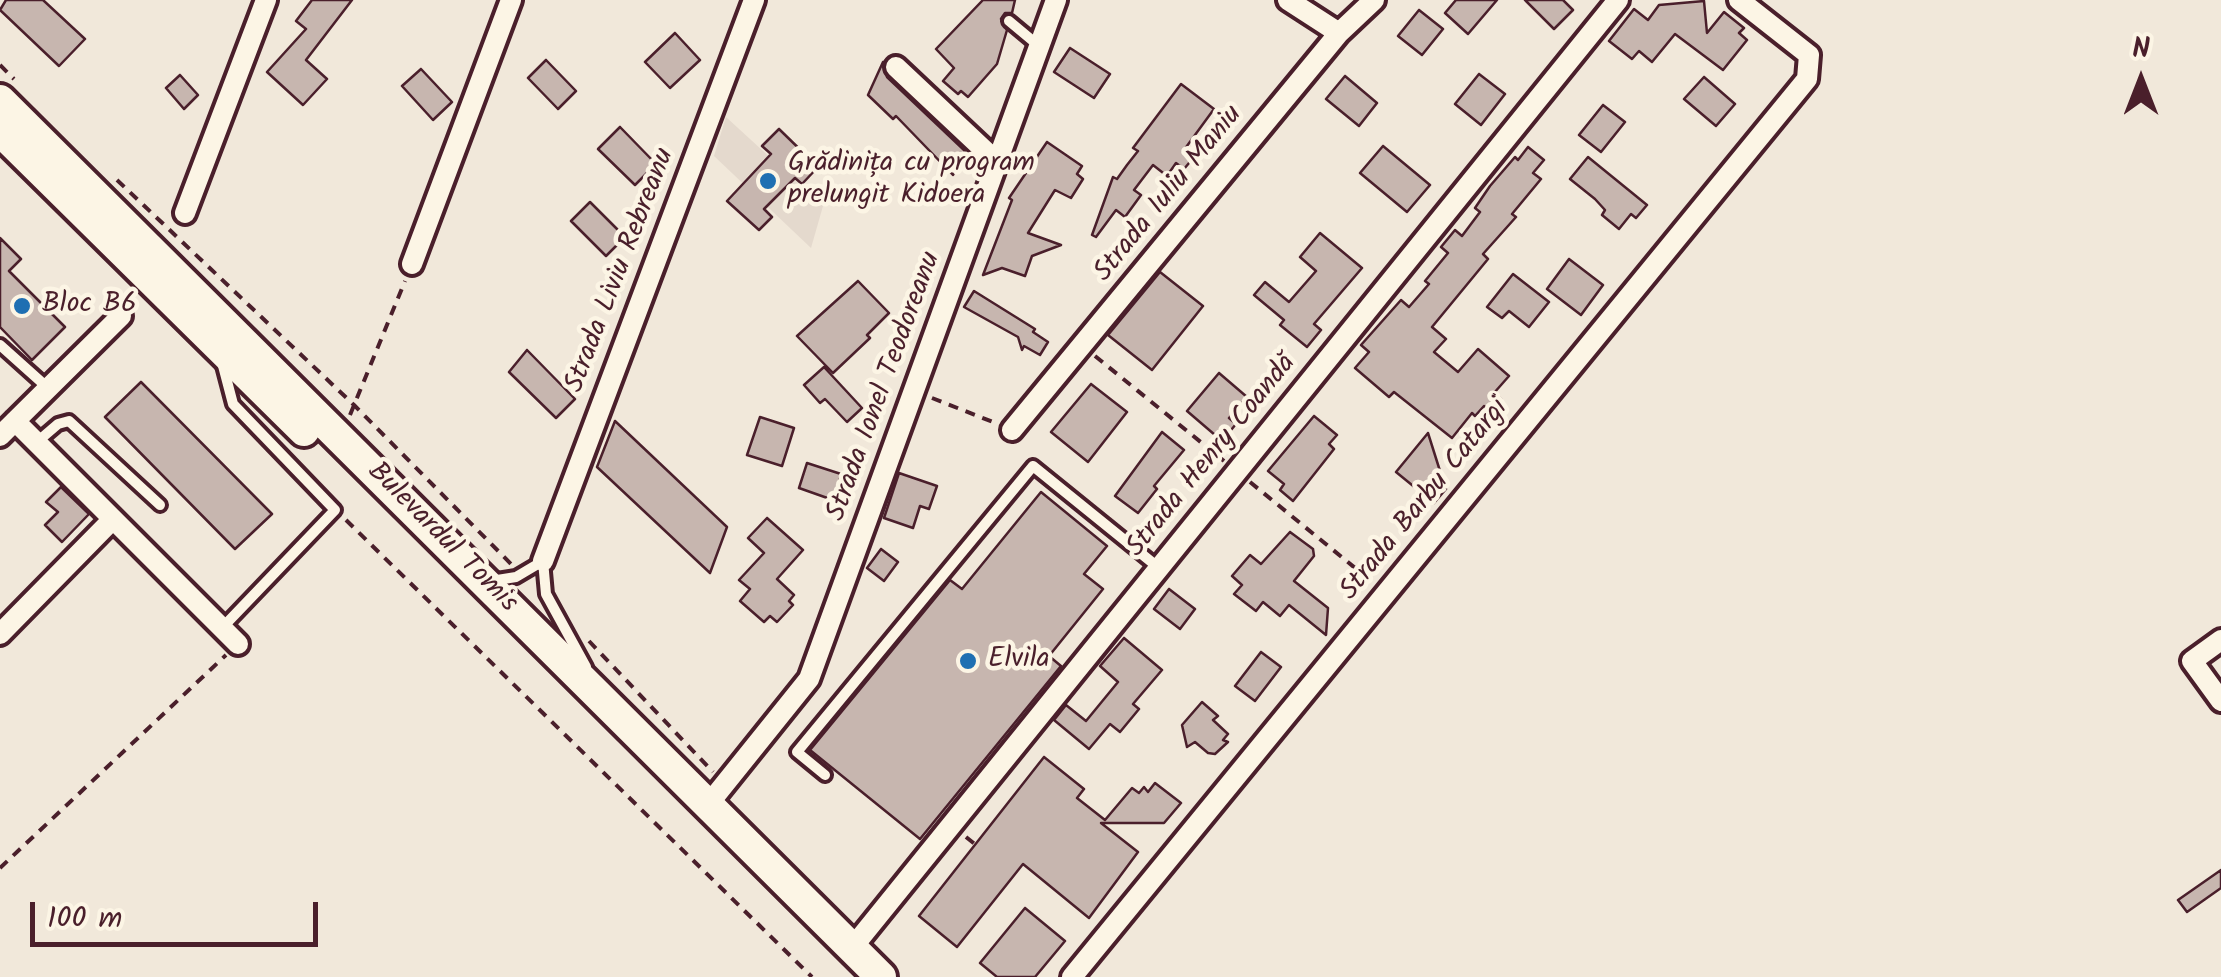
<!DOCTYPE html>
<html>
<head>
<meta charset="utf-8">
<style>
	body { margin:0 }
	#map { position:relative; width:2221px; height:977px; overflow:hidden; background:#f1e8da; font-family:Kalam,sans-serif }
	canvas { display:block }
	.north { position:absolute; left:2091px; top:30px; width:100px; height:100px; -webkit-text-stroke:8px #fcf5e5; paint-order:stroke; rotate:0deg; font-size:28px; font-weight:700; line-height:40px; text-align:center; color:#4a1f2b }
	.north::after { content:''; display:block; margin:auto; width:35px; height:45px; background:#4a1f2b; clip-path:polygon(50% 0,100% 100%,50% 72%,0 100%) }
	.scale { position:absolute; left:30px; top:902px; width:288px; height:45px; box-sizing:border-box; border:5px solid #4a1f2b; border-top:0; padding-left:12px; font-size:30px; line-height:35px; white-space:nowrap; color:#4a1f2b; -webkit-text-stroke:8px #fcf5e5; paint-order:stroke }
</style>
</head>
<body>
<div id="map">
<canvas width="2221" height="977"></canvas>
<div class="north">N</div>
<div class="scale">100 m</div>
</div>
<script>
const g = document.querySelector('canvas').getContext('2d');
g.lineJoin = 'round';
function paint(path, color) { g.fillStyle = color; g.fill(path, 'evenodd'); }
const poly = rows => new Path2D(rows.map(r => 'M' + r).join(''));
function trace(path, color, width, dash) { g.strokeStyle = color; g.lineWidth = width; g.lineCap = dash ? 'butt' : 'round'; g.setLineDash(dash || []); g.stroke(path); }
function drawText(font, color, halo, rows, align = 'center') {
  g.font = font + ' Kalam,sans-serif'; g.lineWidth = 9; g.setLineDash([]); g.textBaseline = 'middle'; g.strokeStyle = halo; g.fillStyle = color; for (const [text, x, y, turn = 0] of rows) {
    g.save(); g.translate(x, y); g.rotate((+turn || 0) * Math.PI / 180); g.textAlign = isNaN(turn) ? turn : align; if (halo) g.strokeText(text, 0, 0); g.fillText(text, 0, 0); g.restore();
  }
}
paint(poly([
	[726,117,823,206,811,248,714,156]
]), '#e4d9cd');
const building = poly([
	[6,0,43,0,85,39,59,66,0,10,6,0],
	[312,0,352,0,306,60,327,79,303,105,267,72,306,29,296,21,312,0],
	[983,0,1015,0,1012,13,1005,13,1001,19,1007,30,997,64,968,97,961,91,958,94,943,81,954,68,936,49,983,0],
	[1456,0,1497,0,1468,34,1445,13,1456,0],
	[1525,0,1563,0,1573,10,1554,29,1525,0],
	[1704,1,1707,33,1724,12,1744,28,1739,33,1747,40,1723,70,1675,34,1652,62,1639,51,1632,59,1609,41,1634,9,1648,20,1659,5,1704,1],
	[1419,10,1443,29,1422,55,1398,36,1419,10],
	[675,33,700,60,670,88,645,62,675,33],
	[1070,48,1110,74,1094,98,1054,72,1070,48],
	[546,60,576,91,558,109,528,78,546,60],
	[883,62,887,77,965,151,953,175,896,116,893,119,868,95,883,62],
	[421,69,452,102,433,120,402,86,421,69],
	[1479,74,1505,94,1481,125,1455,104,1479,74],
	[180,75,198,95,184,109,166,88,180,75],
	[1345,76,1377,103,1359,126,1326,99,1345,76],
	[1704,77,1735,104,1716,126,1684,99,1704,77],
	[1181,84,1214,109,1184,150,1194,157,1184,169,1176,163,1167,176,1153,165,1134,190,1141,195,1125,217,1116,210,1096,237,1092,235,1113,177,1117,179,1127,165,1138,151,1133,148,1181,84],
	[1603,105,1625,122,1601,152,1579,135,1603,105],
	[620,127,656,164,635,185,598,149,620,127],
	[779,129,818,167,802,184,795,178,764,209,772,217,759,230,727,201,771,154,762,146,779,129],
	[1047,142,1082,166,1077,174,1083,179,1071,198,1055,190,1028,233,1061,245,1032,256,1025,276,1002,268,983,275,1012,200,1009,198,1047,142],
	[1383,146,1430,185,1407,212,1360,173,1383,146],
	[1528,147,1544,160,1533,173,1541,179,1512,214,1516,217,1483,254,1488,259,1432,327,1446,339,1434,352,1458,372,1478,349,1509,376,1494,393,1501,399,1490,411,1484,406,1475,416,1472,413,1452,438,1394,392,1389,397,1355,368,1369,352,1361,345,1401,300,1409,307,1429,284,1425,281,1448,253,1441,247,1455,230,1462,236,1480,212,1475,208,1490,186,1515,157,1518,160,1528,147],
	[1588,157,1647,205,1636,218,1631,214,1619,229,1602,215,1605,210,1595,199,1570,179,1588,157],
	[590,202,625,237,606,256,571,221,590,202],
	[1320,233,1362,268,1314,324,1321,330,1307,347,1280,325,1284,320,1254,295,1265,282,1289,302,1316,271,1300,257,1320,233],
	[0,238,21,259,9,271,65,327,32,360,0,327,0,238],
	[1569,259,1603,285,1581,315,1547,289,1569,259],
	[1160,272,1203,306,1152,370,1108,335,1160,272],
	[1513,274,1549,302,1529,327,1509,311,1502,318,1487,307,1513,274],
	[858,281,889,313,867,335,870,338,833,373,797,336,858,281],
	[974,291,1035,329,1033,332,1048,342,1040,355,1024,346,1022,350,1018,337,964,307,974,291],
	[527,350,575,399,556,418,509,372,527,350],
	[824,367,862,408,847,422,825,399,820,403,804,385,824,367],
	[1219,373,1247,397,1229,418,1236,424,1222,441,1187,411,1219,373],
	[141,382,272,514,235,549,105,417,141,382],
	[1091,384,1127,412,1088,462,1051,432,1091,384],
	[1314,416,1337,435,1329,444,1334,449,1293,501,1280,490,1284,484,1268,471,1314,416],
	[760,417,794,428,782,466,747,455,760,417],
	[615,421,727,527,710,573,597,467,615,421],
	[1162,432,1184,450,1154,486,1157,489,1138,513,1115,496,1162,432],
	[1428,433,1440,471,1433,479,1446,489,1434,503,1396,472,1428,433],
	[807,463,841,474,833,500,799,488,807,463],
	[899,473,937,486,929,509,920,506,913,528,884,518,899,473],
	[61,487,89,514,62,542,45,525,58,512,46,502,61,487],
	[1041,492,1107,546,1084,574,1103,589,1049,656,1061,666,920,839,810,750,950,580,962,589,1041,492],
	[767,518,803,550,777,579,794,595,789,601,793,605,777,622,770,616,764,622,740,601,750,589,739,580,764,553,748,538,767,518],
	[1290,532,1313,549,1314,556,1294,581,1328,608,1326,635,1289,605,1280,616,1263,602,1256,611,1234,594,1242,585,1232,576,1250,555,1261,564,1290,532],
	[881,549,898,562,884,581,867,568,881,549],
	[1169,589,1195,609,1180,629,1154,609,1169,589],
	[1124,638,1162,670,1133,704,1139,709,1120,732,1110,724,1089,749,1054,720,1066,705,1086,721,1118,682,1100,666,1124,638],
	[1261,652,1281,667,1255,701,1235,686,1261,652],
	[1202,702,1218,716,1213,720,1228,734,1223,740,1228,742,1215,754,1208,753,1195,742,1187,747,1182,725,1202,702],
	[1044,757,1084,789,1077,798,1105,820,1132,788,1139,793,1144,787,1148,792,1155,783,1181,803,1164,823,1101,823,1138,852,1089,918,1023,864,957,947,919,916,1044,757],
	[2221,870,2221,888,2187,912,2178,900,2221,870],
	[1025,908,1065,941,1035,977,997,977,980,963,1025,908]
]);
paint(building, '#c7b6af');
trace(building, '#4a1f2b', 2.5);
const service = poly([
	[1009,21,1039,46],
	[0,345,48,388],
	[37,442,58,424,69,421,160,505],
	[491,581,516,577,543,561,546,594,586,667],
	[222,628,335,510,233,404,222,362],
	[825,775,797,752,1033,466,1159,568]
]);
const minor = poly([
	[1288,0,1339,33],
	[896,67,997,162],
	[185,213,266,0],
	[412,264,511,0],
	[15,421,238,644],
	[1012,430,1339,33,1374,0],
	[0,436,121,316],
	[543,561,754,0],
	[0,634,113,519],
	[2221,640,2192,661,2221,701],
	[707,806,809,679,1056,0],
	[852,948,1618,0],
	[1072,977,1807,79,1809,55,1739,0]
]);
const primary = poly([
	[0,100,881,977],
	[0,131,304,431]
]);
trace(service, '#4a1f2b', 18);
trace(minor, '#4a1f2b', 28);
trace(primary, '#4a1f2b', 38);
trace(poly([
	[0,65,14,79],
	[117,180,354,405,511,564],
	[1095,356,1224,461],
	[932,398,993,422],
	[350,415,405,281],
	[1250,482,1371,581],
	[346,520,812,977],
	[589,641,713,772],
	[966,837,976,845],
	[0,868,226,655]
]), '#4a1f2b', 4, [10, 8]);
trace(service, '#fcf5e5', 10);
trace(minor, '#fcf5e5', 20);
trace(primary, '#fcf5e5', 30);
for (const [x, y, r, color] of [
	[768,181,10,"#1f6fb2"],
	[22,306,10,"#1f6fb2"],
	[968,661,10,"#1f6fb2"]
]) { const dot = new Path2D(); dot.arc(x, y, r, 0, 2 * Math.PI); g.fillStyle = color; g.fill(dot); trace(dot, '#fcf5e5', 4); }
drawText('28px', '#4a1f2b', '#fcf5e5', [
	["Grădinița cu program",788,165],
	["prelungit Kidoera",788,197],
	["Bloc B6",42,306],
	["Elvila",988,661]
], 'left');
drawText('28px', '#4a1f2b', '#fcf5e5', [
	["Strada Iuliu Maniu",1170,195,-51],
	["Strada Liviu Rebreanu",622,271,-69],
	["Strada Ionel Teodoreanu",886,387,-70],
	["Strada Henry Coandă",1213,457,-51],
	["Strada Barbu Catargi",1426,501,-51],
	["Bulevardul Tomis",441,539,45]
]);
</script>
</body>
</html>
